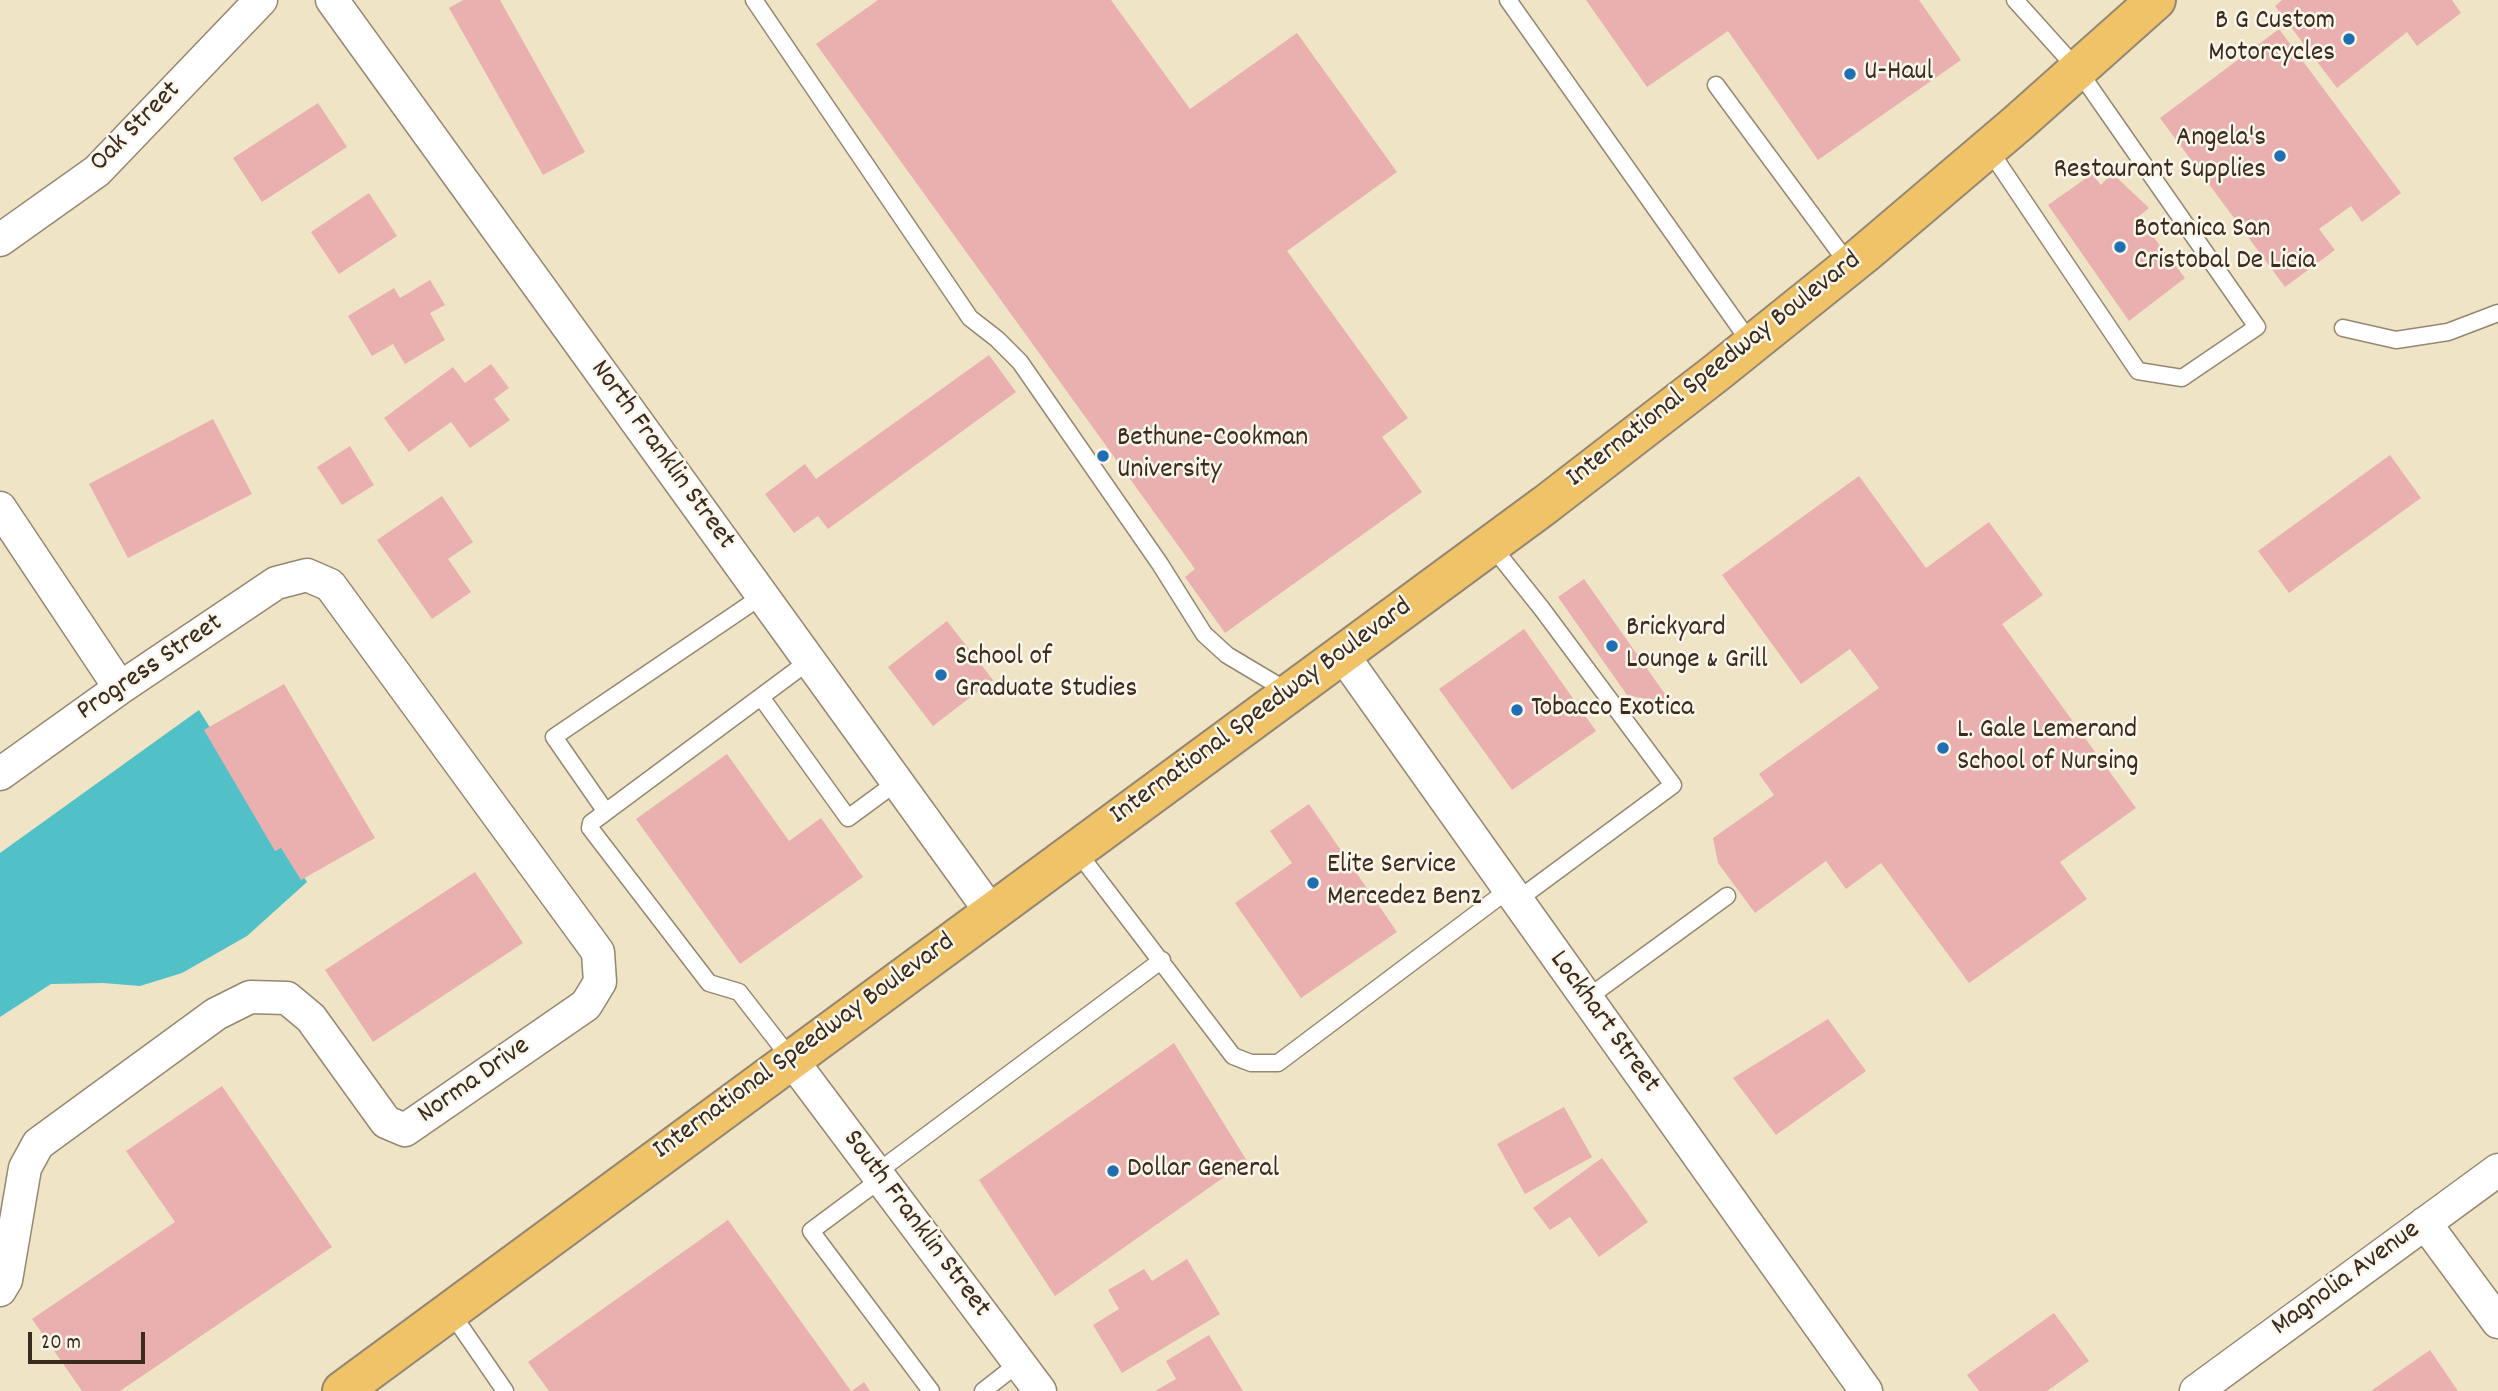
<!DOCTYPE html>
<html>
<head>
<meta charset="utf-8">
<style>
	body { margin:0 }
	#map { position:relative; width:2498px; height:1391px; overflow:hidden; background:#efe4c6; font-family:Dekko,sans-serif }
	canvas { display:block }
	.scale { position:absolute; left:28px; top:1332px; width:117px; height:32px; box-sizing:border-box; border:4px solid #3b2a1e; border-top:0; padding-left:9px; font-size:21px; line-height:24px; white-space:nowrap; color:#3b2a1e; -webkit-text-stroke:5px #fbf7ec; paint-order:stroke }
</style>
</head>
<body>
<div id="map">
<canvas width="2498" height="1391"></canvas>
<div class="scale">20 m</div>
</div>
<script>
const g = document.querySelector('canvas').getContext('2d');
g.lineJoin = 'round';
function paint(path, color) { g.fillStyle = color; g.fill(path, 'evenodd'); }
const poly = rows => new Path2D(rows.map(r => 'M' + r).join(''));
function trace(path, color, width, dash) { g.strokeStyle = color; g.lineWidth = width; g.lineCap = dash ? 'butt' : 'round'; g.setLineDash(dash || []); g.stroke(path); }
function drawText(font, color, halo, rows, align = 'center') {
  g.font = font + ' Dekko,sans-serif'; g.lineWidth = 5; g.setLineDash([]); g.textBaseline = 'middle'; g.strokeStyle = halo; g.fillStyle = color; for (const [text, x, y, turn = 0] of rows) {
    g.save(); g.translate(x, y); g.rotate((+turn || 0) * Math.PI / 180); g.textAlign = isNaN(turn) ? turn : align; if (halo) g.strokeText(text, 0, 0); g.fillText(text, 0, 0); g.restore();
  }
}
paint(poly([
	[199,710,307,882,247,936,182,973,140,986,103,983,51,984,0,1017,0,853]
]), '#52c0c7');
paint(poly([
	[463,0,500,0,585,152,543,175,449,8],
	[878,0,1111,0,1190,109,1297,33,1397,172,1287,251,1408,418,1382,437,1422,492,1225,633,1185,577,1195,569,816,44],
	[1586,0,1919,0,1961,60,1818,160,1728,31,1647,87],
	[2282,0,2452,0,2461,13,2417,46,2407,32,2337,88,2275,6],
	[2279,29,2401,193,2362,222,2351,206,2319,229,2335,250,2285,287,2160,118],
	[318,103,347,147,262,202,233,158],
	[2112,173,2149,208,2138,217,2185,278,2129,321,2048,205,2092,174,2101,185],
	[369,193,397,236,339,274,311,232],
	[430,280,445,305,430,313,445,340,405,364,393,344,372,356,348,316,394,288,400,298],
	[989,355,1016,392,828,529,818,516,794,533,765,494,805,464,816,479],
	[491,364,509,388,494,399,510,420,470,448,451,422,409,452,384,418,453,367,465,383],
	[213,419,252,494,128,558,89,484],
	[350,446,374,485,342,505,317,467],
	[2390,455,2421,498,2289,593,2258,551],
	[1859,476,1926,568,1989,522,2043,595,2002,624,2136,808,2060,862,2087,899,1969,983,1881,863,1846,889,1826,861,1755,913,1718,863,1713,838,1774,795,1759,774,1879,688,1850,649,1801,684,1722,575],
	[442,496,473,542,448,559,471,592,432,619,377,540],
	[1584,579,1672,704,1627,695,1558,597],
	[947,621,993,680,933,726,888,667],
	[1524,629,1596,731,1512,790,1439,689],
	[284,684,375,838,301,880,281,848,275,851,204,730],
	[727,754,789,841,821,818,863,877,740,964,636,819],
	[1309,804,1397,932,1301,998,1235,903,1292,863,1270,831],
	[475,872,523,943,373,1042,325,970],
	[1828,1019,1866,1071,1776,1135,1733,1078],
	[1174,1043,1247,1161,1055,1296,979,1180],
	[222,1086,332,1247,120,1391,82,1391,32,1319,175,1222,126,1151],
	[1564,1107,1592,1157,1525,1194,1497,1144],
	[1602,1158,1648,1222,1599,1257,1570,1217,1550,1230,1533,1208],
	[728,1220,851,1391,549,1391,528,1362],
	[1187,1259,1220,1314,1122,1373,1093,1325,1119,1309,1108,1290,1144,1269,1152,1281],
	[2054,1313,2089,1361,2047,1391,1979,1391,1967,1375],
	[1209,1335,1243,1391,1155,1391,1176,1379,1166,1361],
	[2430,1350,2458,1391,2371,1391],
	[864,1382,870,1391,852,1391]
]), '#e9b0af');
const lane = poly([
	[754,0,970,318,997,339,1020,362,1160,564,1204,634,1227,655,1289,692],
	[1508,0,1752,345],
	[1716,85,1849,265],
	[1988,148,2138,371,2182,378,2257,327,2078,70,2015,0],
	[2343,328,2396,340,2448,332,2498,313],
	[1491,545,1542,609,1673,785,1516,901],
	[761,697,848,818,897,782],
	[606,812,554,737,762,596],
	[1076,850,1233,1056,1251,1063,1278,1063,1508,890],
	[1586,999,1727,896],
	[791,1059,739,992,709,983,590,828,591,823,809,661],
	[876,1173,1162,960],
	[881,1179,811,1231,931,1391],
	[450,1311,505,1391],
	[983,1391,1019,1363]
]);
const street = poly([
	[332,0,991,912],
	[0,240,97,171,261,0],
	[0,508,120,688],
	[1342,654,1866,1391],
	[0,774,120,688,276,583,307,575,330,585,598,952,600,982,586,1005,405,1130,386,1122,311,1018,287,998,250,997,216,1014,38,1144,25,1168,6,1280,0,1290],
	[791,1059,1040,1391],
	[2425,1223,2498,1322],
	[2196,1391,2498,1170]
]);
const primary = poly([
	[342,1391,1545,505,1716,373,1864,254,2018,123,2156,0]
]);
trace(lane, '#958772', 19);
trace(street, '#958772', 35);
trace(primary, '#958772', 42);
trace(lane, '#fff', 16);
trace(street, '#fff', 32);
trace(primary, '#f1c369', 38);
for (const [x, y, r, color] of [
	[2349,39,7,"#1f6fb2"],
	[1850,74,7,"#1f6fb2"],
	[2280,156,7,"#1f6fb2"],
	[2120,247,7,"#1f6fb2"],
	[1103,456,7,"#1f6fb2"],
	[1612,646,7,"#1f6fb2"],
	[941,675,7,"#1f6fb2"],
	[1517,710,7,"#1f6fb2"],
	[1943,748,7,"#1f6fb2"],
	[1313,883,7,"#1f6fb2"],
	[1113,1171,7,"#1f6fb2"]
]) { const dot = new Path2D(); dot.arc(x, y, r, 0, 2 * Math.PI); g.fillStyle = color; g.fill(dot); trace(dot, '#fbf7ec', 2.5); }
drawText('28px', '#3b2a1e', '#fbf7ec', [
	["B G Custom",2335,23,"right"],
	["Motorcycles",2335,55,"right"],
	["U-Haul",1864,74],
	["Angela's",2266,140,"right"],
	["Restaurant Supplies",2266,172,"right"],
	["Botanica San",2134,231],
	["Cristobal De Licia",2134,263],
	["Bethune-Cookman",1117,440],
	["University",1117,472],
	["Brickyard",1626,630],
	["Lounge & Grill",1626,662],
	["School of",955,659],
	["Graduate Studies",955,691],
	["Tobacco Exotica",1531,710],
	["L. Gale Lemerand",1957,732],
	["School of Nursing",1957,764],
	["Elite Service",1327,867],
	["Mercedez Benz",1327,899],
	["Dollar General",1127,1171]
], 'left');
drawText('28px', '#3b2a1e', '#fbf7ec', [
	["Oak Street",137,128,-45],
	["International Speedway Boulevard",1715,371,-38],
	["North Franklin Street",661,456,54],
	["Progress Street",151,669,-34],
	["International Speedway Boulevard",1262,713,-36],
	["Lockhart Street",1603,1023,54],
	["International Speedway Boulevard",805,1048,-36],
	["Norma Drive",475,1082,-35],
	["South Franklin Street",915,1225,53],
	["Magnolia Avenue",2347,1280,-36]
]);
</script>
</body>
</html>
